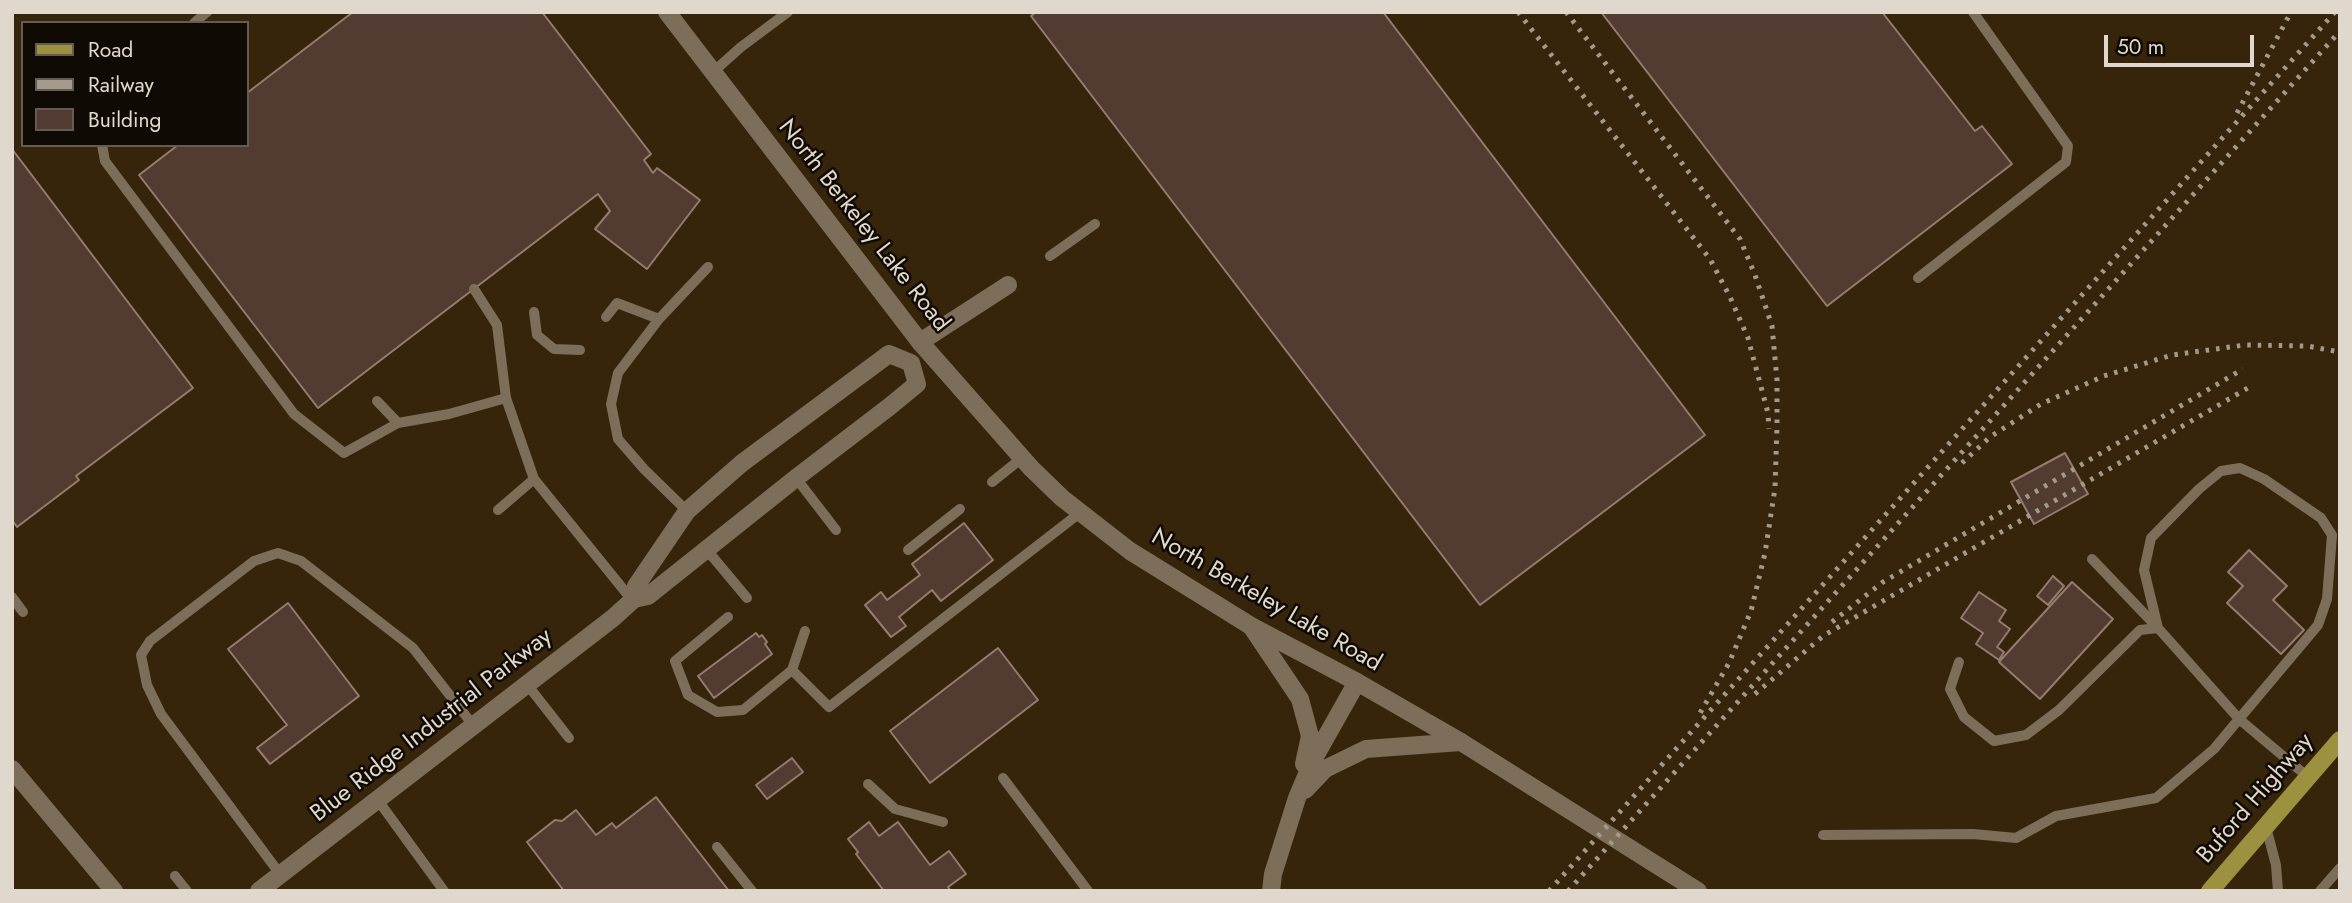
<!DOCTYPE html>
<html>
<head>
<meta charset="utf-8">
<style>
	body { margin:0 }
	#map { position:relative; width:2352px; height:903px; overflow:hidden; background:#2c1f0c; font-family:Jost,sans-serif }
	canvas { display:block }
	.frame { position:absolute; inset:0; border:14px solid #e0d8cc; pointer-events:none }
	.legend { position:absolute; left:21px; top:21px; width:228px; height:126px; box-sizing:border-box; background:#100a04; border:2px solid #635c54; margin:0; padding:9px 12px; list-style:none; font-size:21px; color:#e0d8cc }
	.legend li { display:flex; align-items:center; gap:14px; height:35px }
	.legend b { width:35px; border:2px solid #635c54 }
	.scale { position:absolute; left:2104px; top:35px; width:150px; height:32px; box-sizing:border-box; border:4px solid #e0d8cc; border-top:0; padding-left:9px; font-size:21px; line-height:24px; white-space:nowrap; color:#e0d8cc; -webkit-text-stroke:5px #100a04; paint-order:stroke }
</style>
</head>
<body>
<div id="map">
<canvas width="2352" height="903"></canvas>
<div class="frame"></div>
<ul class="legend">
<li><b style="height:9px;background:#9c913f"></b>Road</li>
<li><b style="height:9px;background:#a49a8c"></b>Railway</li>
<li><b style="height:19px;background:#523b30"></b>Building</li>
</ul>
<div class="scale">50 m</div>
</div>
<script>
const g = document.querySelector('canvas').getContext('2d');
g.lineJoin = 'round';
function paint(path, color) { g.fillStyle = color; g.fill(path, 'evenodd'); }
const poly = rows => new Path2D(rows.map(r => 'M' + r).join(''));
function trace(path, color, width, dash) { g.strokeStyle = color; g.lineWidth = width; g.lineCap = dash ? 'butt' : 'round'; g.setLineDash(dash || []); g.stroke(path); }
function drawText(font, color, halo, rows, align = 'center') {
  g.font = font + ' Jost,sans-serif'; g.lineWidth = 5; g.setLineDash([]); g.textBaseline = 'middle'; g.strokeStyle = halo; g.fillStyle = color; for (const [text, x, y, turn = 0] of rows) {
    g.save(); g.translate(x, y); g.rotate((+turn || 0) * Math.PI / 180); g.textAlign = isNaN(turn) ? turn : align; if (halo) g.strokeText(text, 0, 0); g.fillText(text, 0, 0); g.restore();
  }
}
paint(poly([
	[12,12,2340,12,2340,891,12,891],
	[23,23,247,23,247,145,23,145]
]), '#36250b');
const building = poly([
	[353,12,542,12,651,154,644,160,653,173,657,168,700,200,647,269,595,229,610,211,598,194,318,408,139,175,178,145,247,145,247,93,353,12],
	[1036,12,1383,12,1705,435,1480,605,1031,16,1036,12],
	[1601,12,1882,12,1975,131,1982,126,2012,164,1827,306,1601,12],
	[12,149,193,388,76,476,79,480,17,527,12,520,12,149],
	[2065,453,2088,494,2034,524,2011,482,2065,453],
	[964,523,993,560,941,601,932,590,899,617,906,626,891,637,865,605,881,592,887,600,920,575,912,564,964,523],
	[2249,550,2287,586,2273,600,2304,630,2281,654,2227,603,2243,586,2228,572,2249,550],
	[2053,576,2064,586,2048,605,2037,596,2053,576],
	[2072,582,2113,619,2040,699,1999,662,2072,582],
	[1979,592,2006,610,1999,621,2010,629,1997,647,2004,652,1999,660,1976,644,1983,633,1961,618,1979,592],
	[288,603,359,696,270,764,257,748,287,725,228,649,288,603],
	[756,633,759,637,762,635,767,642,765,644,772,654,714,698,698,676,756,633],
	[998,648,1038,700,930,783,890,731,998,648],
	[792,758,803,772,767,799,756,785,792,758],
	[656,797,729,891,564,891,527,842,555,820,562,821,576,810,596,835,612,823,616,828,656,797],
	[869,822,879,836,898,822,930,865,949,851,966,874,948,887,951,891,884,891,856,854,858,852,848,839,869,822]
]);
paint(building, '#523b30');
trace(building, '#957c6f', 2);
trace(poly([
	[194,23,207,12],
	[713,72,741,47,788,12],
	[102,145,105,161,294,414,344,453,398,423],
	[1050,256,1095,224],
	[1918,278,2066,162,2068,146,1973,12],
	[474,289,497,325,506,398,534,479,632,600],
	[534,312,537,335,554,349,580,350],
	[606,317,617,303,659,319],
	[377,401,398,423,449,414,506,398],
	[796,478,836,530],
	[992,482,1022,458],
	[498,510,534,479],
	[687,511,644,469,618,439,611,404,618,373,659,319,708,267],
	[707,550,747,598],
	[908,550,960,509],
	[2092,559,2156,626],
	[12,597,23,612],
	[728,617,675,661,688,695,717,712,743,710,792,670,805,631],
	[1959,662,1950,689,1964,717,1994,741,2026,735,2059,710,2140,630,2158,628,2239,719,2318,625,2327,599,2332,535,2321,518,2264,479,2240,468,2221,471,2199,489,2151,538,2144,570,2158,628],
	[792,670,829,707,1081,512],
	[526,683,569,738],
	[1003,778,1088,891],
	[868,784,895,809,943,822],
	[377,799,444,891],
	[2266,827,2276,865,2278,891],
	[1823,835,1973,834,2016,838,2056,816,2156,798,2214,749,2239,719,2308,777],
	[717,847,752,891],
	[280,874,161,714,147,685,141,655,150,641,254,561,278,553,301,561,413,648,473,725],
	[175,876,187,891],
	[2320,891,2340,868]
]), '#7d6e59', 10);
trace(poly([
	[920,342,1008,285],
	[634,599,636,586,687,511,742,463,889,354,911,363],
	[1251,626,1300,699,1310,736,1304,764],
	[12,769,114,891],
	[1305,790,1325,769,1366,749,1461,742],
	[259,891,613,618,634,599,648,596,796,478,889,407,917,384,911,363],
	[1271,891,1273,874,1297,798,1313,760,1357,682]
]), '#7d6e59', 18);
trace(poly([
	[667,12,920,342,1031,468,1062,498,1130,551,1251,626,1357,682,1461,742,1698,891]
]), '#7d6e59', 18);
trace(poly([
	[2210,891,2340,740]
]), '#9c913f', 18);
trace(poly([
	[1518,12,1710,259,1730,297,1748,338,1768,413,1769,429],
	[1566,12,1740,239,1755,275,1772,326,1777,380,1777,426,1775,488,1765,553,1751,611,1729,663,1700,713],
	[2237,113,2291,12],
	[1962,463,1990,437,2041,404,2104,376,2172,355,2245,345,2307,346,2340,352],
	[1832,622,1883,582,2243,369],
	[1755,694,1823,636,2253,385],
	[1549,891,2335,12],
	[1568,891,2340,31]
]), '#a49a8c', 5, [3.5, 7]);
drawText('24px', '#e0d8cc', '#100a04', [
	["North Berkeley Lake Road",863,226,52],
	["North Berkeley Lake Road",1266,601,30],
	["Blue Ridge Industrial Parkway",432,726,-38],
	["Buford Highway",2256,799,-49]
]);
</script>
</body>
</html>
